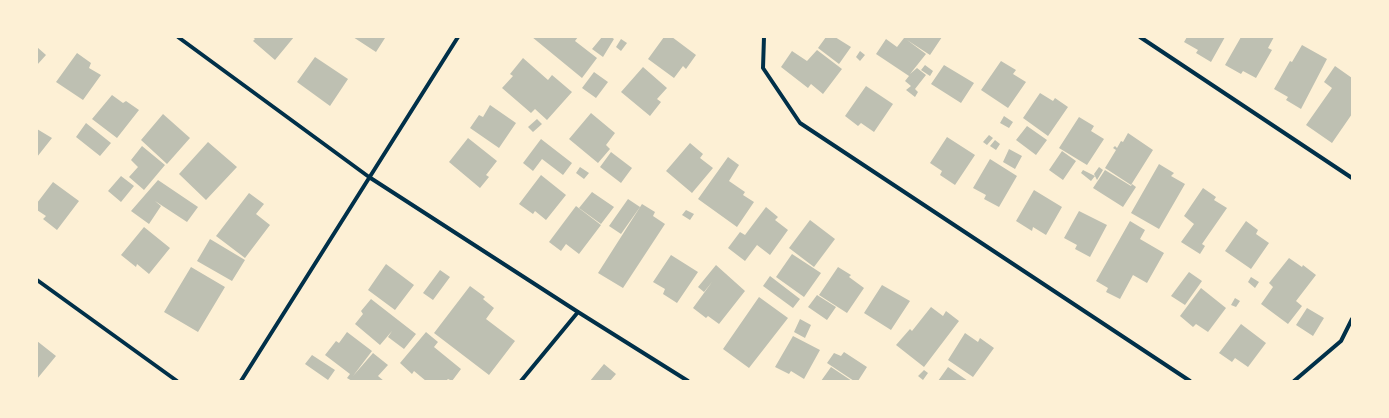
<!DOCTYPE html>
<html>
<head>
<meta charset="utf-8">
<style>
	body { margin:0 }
	#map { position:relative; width:1389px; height:418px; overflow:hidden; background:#fdf0d5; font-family:"DM Sans",sans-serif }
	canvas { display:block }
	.frame { position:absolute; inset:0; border:38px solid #fdf0d5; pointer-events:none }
</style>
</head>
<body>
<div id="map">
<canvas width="1389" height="418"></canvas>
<div class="frame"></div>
</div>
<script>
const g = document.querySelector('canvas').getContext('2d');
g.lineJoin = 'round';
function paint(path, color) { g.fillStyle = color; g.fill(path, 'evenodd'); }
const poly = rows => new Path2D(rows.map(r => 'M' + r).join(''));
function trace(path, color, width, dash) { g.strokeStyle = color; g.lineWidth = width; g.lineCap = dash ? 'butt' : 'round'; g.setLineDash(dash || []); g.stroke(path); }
paint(poly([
	[252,37,294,37,275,60,253,41,255,39],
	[353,37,383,37,385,38,376,52],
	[532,37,578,37,575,41,597,58,582,78],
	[602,37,611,37,614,39,603,57,592,49],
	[664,37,672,37,696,55,686,69,683,66,674,78,648,59],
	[826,37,835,37,851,47,839,64,818,48],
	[903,37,942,37,930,55,907,40,926,54,910,74,917,68,926,75,915,89,918,92,915,97,906,90,911,86,905,81,909,76,876,54,886,39,897,47,904,38],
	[1187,37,1225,37,1211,62,1196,53,1198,50,1184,42],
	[1241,37,1274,37,1268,48,1272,50,1256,78,1243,71,1241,74,1225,65],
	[621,39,627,43,621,51,616,47],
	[1302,45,1327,59,1301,109,1286,100,1288,97,1274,89,1290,61,1292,62],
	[37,47,46,55,37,65],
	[817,50,842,69,823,94,811,84,808,88,781,67,792,51,807,61],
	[860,51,865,55,860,61,856,57],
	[77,53,91,63,89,68,101,75,83,100,56,82],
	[315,57,348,79,330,106,297,82],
	[523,58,548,80,552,75,572,92,547,120,535,109,531,113,502,88,513,76,510,74],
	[1001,61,1016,70,1013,74,1026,82,1008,108,981,90],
	[925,65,933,71,930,76,921,70],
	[944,65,974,83,961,103,931,84],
	[1335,66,1352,78,1352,114,1332,143,1306,125,1332,88,1324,82],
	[643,67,667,88,657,99,661,102,650,116,621,92],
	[594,72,608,82,596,98,582,88],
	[866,86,893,104,874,132,861,123,858,126,845,116],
	[1040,93,1053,101,1055,98,1068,107,1048,136,1023,118],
	[112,95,123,103,126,101,139,110,117,138,92,119],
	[490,105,516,123,499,148,470,128,479,115,483,117],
	[591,113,615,133,606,145,610,149,598,163,569,139],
	[163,114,190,138,167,164,141,140],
	[1004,116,1013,122,1009,128,1000,123],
	[1079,117,1094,126,1091,131,1104,139,1087,165,1059,148],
	[537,119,542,124,533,132,528,127],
	[86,123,111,143,100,156,76,137],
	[1027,126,1047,140,1036,155,1016,140],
	[37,129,52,138,37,157],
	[1128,133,1153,150,1131,185,1105,168,1116,150,1113,148,1115,146,1117,148,1121,141,1123,142],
	[989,135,993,138,987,145,983,142],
	[947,137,975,155,955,185,940,175,942,171,930,163],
	[468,138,497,161,486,175,489,177,480,188,449,162],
	[541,139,572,163,563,175,542,159,533,171,523,163],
	[995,140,1000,144,996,150,990,146],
	[208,142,237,167,206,200,179,174],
	[690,143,703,154,700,158,713,168,692,193,666,171],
	[142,146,165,165,144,190,129,177,138,167,131,160],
	[1009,149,1022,156,1015,169,1003,162],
	[1062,151,1076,161,1063,180,1049,170],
	[611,152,632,168,621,183,600,167],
	[728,157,739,165,729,181,745,192,743,195,754,202,737,227,698,199],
	[990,159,1017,176,999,207,984,199,986,195,973,188],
	[1159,164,1174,173,1171,176,1185,184,1159,229,1131,213],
	[580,167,589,173,584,179,576,173],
	[1099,167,1103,170,1097,180,1094,174],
	[1083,170,1095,176,1091,181,1081,173],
	[1105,170,1131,186,1132,184,1136,187,1123,207,1093,188],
	[541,175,566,195,546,220,535,211,533,214,519,204],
	[121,176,134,186,121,202,108,191],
	[158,180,198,207,187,222,155,201,161,206,149,224,131,211],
	[53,182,79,201,57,230,43,219,46,216,37,210,37,203],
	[1203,188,1216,197,1214,200,1227,208,1202,244,1205,246,1200,254,1181,242,1194,224,1184,216],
	[1034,190,1062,207,1046,235,1033,227,1032,231,1016,221],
	[592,192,614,207,601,224,579,208],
	[249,193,264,204,256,214,270,225,245,258,216,236],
	[628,199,640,207,621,234,609,226],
	[642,204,655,212,653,216,665,224,623,288,598,273],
	[576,206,601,225,579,254,566,244,561,251,549,242],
	[766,207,778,217,775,220,788,230,770,255,757,245,745,261,728,248,740,232,745,235],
	[686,210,694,214,690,220,682,215],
	[1079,211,1107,225,1090,257,1075,249,1077,245,1064,238],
	[810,220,835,239,814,267,789,248],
	[1130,221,1145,230,1140,239,1164,253,1147,283,1133,275,1120,299,1106,292,1108,288,1096,281],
	[1246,221,1258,230,1256,234,1269,243,1251,269,1225,251],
	[144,227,170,248,149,274,137,264,136,267,121,255],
	[210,239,245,260,232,281,197,261],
	[792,254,821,273,804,297,776,277],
	[671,255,698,272,677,303,663,294,665,289,653,282],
	[1289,258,1302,267,1303,265,1316,275,1296,301,1302,306,1288,324,1261,304,1273,287,1269,283],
	[386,264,414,285,395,310,368,290],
	[716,265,745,291,719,324,708,316,706,318,693,308,712,282,704,292,698,287],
	[191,267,225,287,198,332,164,312],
	[838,267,851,275,849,277,864,288,847,313,819,295],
	[440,270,450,277,433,300,423,293],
	[1189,272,1202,281,1185,305,1171,296],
	[770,276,800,299,793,308,763,286],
	[1251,277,1259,282,1255,288,1248,282],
	[882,285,910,301,891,330,864,313],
	[470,286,485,297,483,299,494,308,486,319,515,341,489,375,434,333],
	[1201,288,1226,308,1208,332,1196,324,1193,327,1180,316],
	[817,295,836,307,827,320,808,307],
	[759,297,788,318,749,368,723,349],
	[1235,298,1240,301,1236,307,1231,305],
	[371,299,416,334,404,349,388,337,392,331,380,345,355,324,363,314,361,311],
	[931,307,943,316,946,311,959,321,924,367,896,345,910,329,912,331],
	[1307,308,1324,318,1313,336,1296,325],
	[800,319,811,325,805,338,794,332],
	[1241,324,1266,343,1248,367,1235,358,1232,362,1219,353],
	[347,332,372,351,353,376,373,353,388,365,378,376,384,381,352,381,347,378,350,374,325,355,336,341,339,343],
	[426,332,438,342,434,347,461,369,452,381,448,379,446,381,426,381,414,371,412,374,400,363],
	[965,333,978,342,980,338,994,348,973,377,948,360],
	[793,336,820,350,804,379,791,371,789,374,775,367],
	[37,341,56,356,37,379],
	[844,352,867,367,858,381,854,381,827,363,834,353,841,356],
	[312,355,335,370,328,380,305,364],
	[604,364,616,374,610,381,590,381],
	[831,367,852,381,821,381],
	[948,367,968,381,938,381],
	[924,370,928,373,923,380,918,376]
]), '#bec0b2');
trace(poly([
	[178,37,369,177,578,312,688,381],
	[764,37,763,68,800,123,1190,381],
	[1140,37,1352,178],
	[37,280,177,381],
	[241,381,458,37],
	[521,381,578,312],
	[1294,381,1341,341,1352,319]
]), '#003049', 4);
</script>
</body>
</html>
